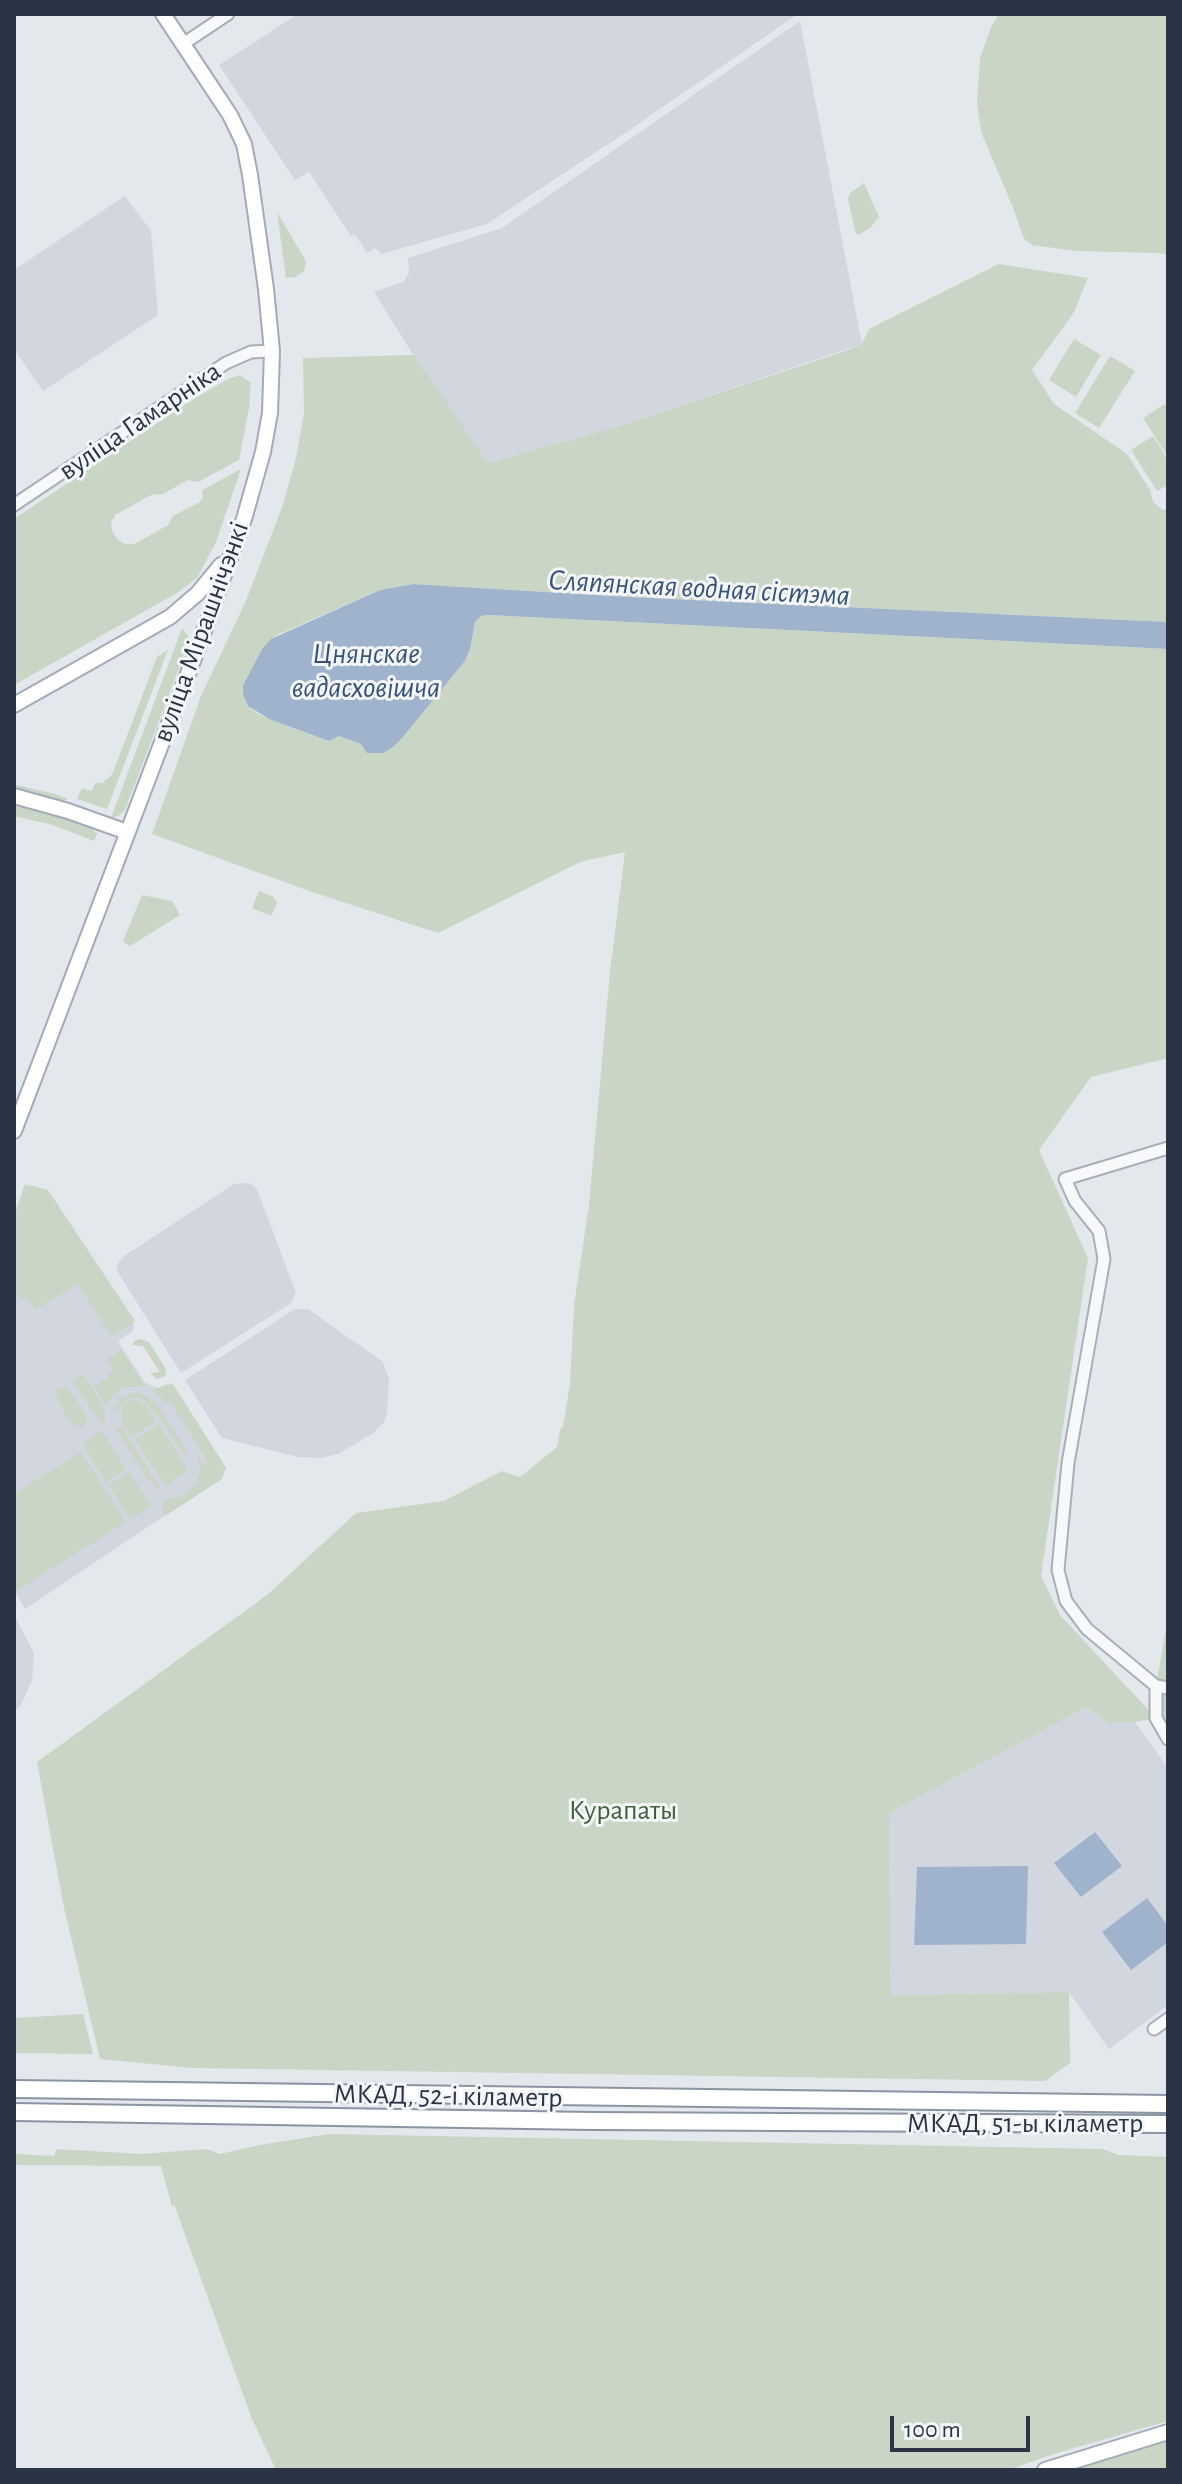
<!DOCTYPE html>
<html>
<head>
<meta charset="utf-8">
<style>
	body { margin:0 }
	#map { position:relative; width:1182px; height:2484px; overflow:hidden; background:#e4e7ec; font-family:"Alegreya Sans",sans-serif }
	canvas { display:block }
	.frame { position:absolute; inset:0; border:16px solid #2b3445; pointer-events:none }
	.scale { position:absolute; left:890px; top:2416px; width:140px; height:36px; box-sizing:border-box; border:4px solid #2b3445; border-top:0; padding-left:10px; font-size:24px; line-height:28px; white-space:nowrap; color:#2b3445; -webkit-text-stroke:6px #f4f6f9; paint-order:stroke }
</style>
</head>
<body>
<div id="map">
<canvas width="1182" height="2484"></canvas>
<div class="frame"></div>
<div class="scale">100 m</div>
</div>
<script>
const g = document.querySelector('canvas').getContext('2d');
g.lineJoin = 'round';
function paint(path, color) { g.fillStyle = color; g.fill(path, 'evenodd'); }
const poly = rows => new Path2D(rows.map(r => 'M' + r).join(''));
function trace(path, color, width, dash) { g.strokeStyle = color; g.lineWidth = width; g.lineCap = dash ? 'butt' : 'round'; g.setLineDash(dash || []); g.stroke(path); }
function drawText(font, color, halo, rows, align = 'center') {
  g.font = font + ' "Alegreya Sans",sans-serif'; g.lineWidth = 6; g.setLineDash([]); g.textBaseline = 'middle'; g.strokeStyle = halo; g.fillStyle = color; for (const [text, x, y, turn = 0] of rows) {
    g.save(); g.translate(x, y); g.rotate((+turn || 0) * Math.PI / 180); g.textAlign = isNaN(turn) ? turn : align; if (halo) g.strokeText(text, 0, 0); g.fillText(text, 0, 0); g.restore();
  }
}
paint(poly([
	[298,14,798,14,625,133,487,224,381,254,376,248,367,253,355,234,351,236,309,172,295,180,219,65],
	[800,21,862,344,623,425,488,463,421,367,374,292,403,282,409,273,408,258,502,228],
	[125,196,151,231,158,315,43,391,14,349,14,270],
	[244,1183,251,1184,257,1189,296,1293,291,1303,181,1373,116,1269,118,1263,124,1256,234,1184],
	[47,1192,134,1325,133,1331,118,1341,144,1382,157,1388,171,1383,223,1463,221,1478,25,1609,14,1590,14,1234],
	[295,1309,308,1309,383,1362,389,1380,387,1414,384,1422,372,1434,338,1454,320,1458,298,1457,222,1438,185,1380],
	[14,1615,34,1653,32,1681,19,1708,14,1711],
	[1087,1707,1108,1723,1135,1722,1168,1768,1168,2005,1109,2049,1069,1992,891,1995,889,1813]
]), '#d2d6de');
paint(poly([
	[999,14,1168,14,1168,255,1159,253,1076,251,1032,245,1024,239,1014,210,981,132,977,103,980,58,991,27],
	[864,183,879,217,870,228,860,234,856,234,848,199,850,193],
	[277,212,306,261,304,271,295,277,286,278],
	[999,264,1088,278,1073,314,1032,370,1054,404,1127,454,1150,490,1153,502,1163,510,1168,509,1168,622,629,597,413,584,380,590,277,635,262,649,242,690,251,709,262,716,329,741,339,736,361,744,396,743,465,661,470,649,475,622,481,616,488,615,1168,649,1168,1058,1091,1077,1039,1150,1088,1258,1041,1576,1060,1615,1155,1717,1156,1686,1168,1618,1168,1739,1156,1718,1135,1722,1108,1723,1087,1707,889,1813,891,1995,1069,1992,1070,2063,1045,2081,192,2068,100,2059,64,1908,37,1762,267,1595,356,1513,444,1501,502,1471,520,1477,557,1447,560,1430,563,1427,570,1384,574,1305,589,1205,610,972,625,852,580,862,438,933,312,892,152,834,201,696,245,603,283,505,296,458,304,413,303,358,414,355,488,463,623,425,845,351,862,344,869,329],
	[1074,339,1101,355,1076,397,1049,380],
	[1110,356,1135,371,1099,428,1075,413],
	[240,375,251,383,249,408,239,460,198,482,188,480,161,495,153,494,115,515,111,523,112,531,118,540,125,544,134,544,168,525,173,516,200,502,203,497,202,490,241,469,216,542,197,578,177,593,14,685,14,519,187,403,228,379],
	[1165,404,1168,409,1168,457,1143,418],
	[1153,436,1168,460,1168,485,1157,491,1131,450],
	[182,628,188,636,189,642,125,810,118,816,111,818],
	[168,650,107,809,77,799,82,788,92,791,95,783,102,783,112,775,157,657],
	[16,785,55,794,68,799,62,802,17,791],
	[14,806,44,811,89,826,97,834,94,841,53,825,14,816],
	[259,891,274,897,277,903,271,916,252,908],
	[142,895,172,901,180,915,130,946,123,941],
	[25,1184,48,1190,135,1321,111,1336,78,1284,36,1310,30,1302,20,1297,14,1288,14,1215],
	[140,1339,149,1342,166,1369,165,1376,157,1379,150,1373,160,1372,143,1346,132,1345,134,1341],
	[121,1350,145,1386,124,1387,113,1395,106,1406,93,1384,97,1386,102,1380,108,1380,107,1375,114,1371,107,1359],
	[83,1374,105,1409,104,1425,101,1424,73,1381],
	[173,1384,226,1468,222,1479,165,1516,162,1513,165,1499,182,1497,196,1484,200,1472,197,1455,203,1464,207,1461,170,1401,166,1403,153,1390],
	[65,1387,71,1392,87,1417,86,1424,81,1428,72,1424,56,1398,57,1390],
	[137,1392,143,1394,155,1401,188,1452,183,1454,161,1420,143,1399,129,1398,118,1410,113,1408,121,1397],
	[134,1400,144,1403,157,1421,131,1437,122,1423,121,1412,126,1403],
	[159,1424,188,1471,165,1486,135,1440],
	[115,1427,123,1429,162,1491,155,1487,146,1477],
	[102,1431,126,1469,106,1482,82,1444],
	[81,1452,126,1522,16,1591,14,1494],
	[129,1472,151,1506,130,1519,109,1485],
	[83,2014,93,2054,14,2053,14,2018],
	[329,2134,1102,2149,1119,2155,1168,2157,1168,2421,1057,2453,1008,2470,276,2470,252,2419,174,2204,172,2207,161,2166,14,2165,14,2154,54,2156,57,2149,141,2154,206,2149,220,2154,260,2145],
	[1168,2440,1168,2470,1071,2470,1122,2452]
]), '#c9d6c5');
paint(poly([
	[413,584,629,597,1168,622,1168,649,488,615,481,616,475,622,470,649,465,661,401,739,393,747,383,753,367,753,361,744,339,736,329,741,269,719,248,706,243,694,243,686,262,649,271,639,380,590],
	[1095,1832,1122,1866,1081,1897,1054,1863],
	[1028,1866,1026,1944,914,1945,917,1867],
	[1147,1898,1168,1926,1168,1942,1131,1970,1102,1932]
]), '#9fb4cc');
const minor = poly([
	[183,44,228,14],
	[14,505,226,363,251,352,272,351],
	[1168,1148,1065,1179,1075,1201,1099,1231,1104,1259,1068,1463,1058,1570,1066,1601,1087,1629,1156,1686,1168,1688],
	[1156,1686,1156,1718,1168,1739],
	[1154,2029,1168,2019]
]);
const major = poly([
	[14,705,170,617,198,593,221,565],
	[14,796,68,811,127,832],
	[14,1131,199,645,244,519,263,452,270,413,272,351,266,289,250,175,244,144,230,115,163,14],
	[1045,2470,1168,2432]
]);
const highway = poly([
	[14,2089,1168,2104],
	[14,2112,592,2121,1168,2124]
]);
trace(minor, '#a9aeb7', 15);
trace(major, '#a3abb8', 18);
trace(highway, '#8b94a3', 20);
trace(minor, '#f7f8fa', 11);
trace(major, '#fff', 14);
trace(highway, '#fff', 16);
drawText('28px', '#2b3445', '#f4f6f9', [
	["вуліца Гамарніка",140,421,-34],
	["вуліца Мірашнічэнкі",201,632,-70],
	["МКАД, 52-і кіламетр",448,2096,1],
	["МКАД, 51-ы кіламетр",1025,2124]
]);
drawText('28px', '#3f6138', '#f4f6f9', [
	["Курапаты",623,1811]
]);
drawText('italic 30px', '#34527a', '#f4f6f9', [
	["Сляпянская водная сістэма",699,588,3],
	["Цнянскае",366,654],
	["вадасховішча",366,688]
]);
</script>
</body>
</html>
